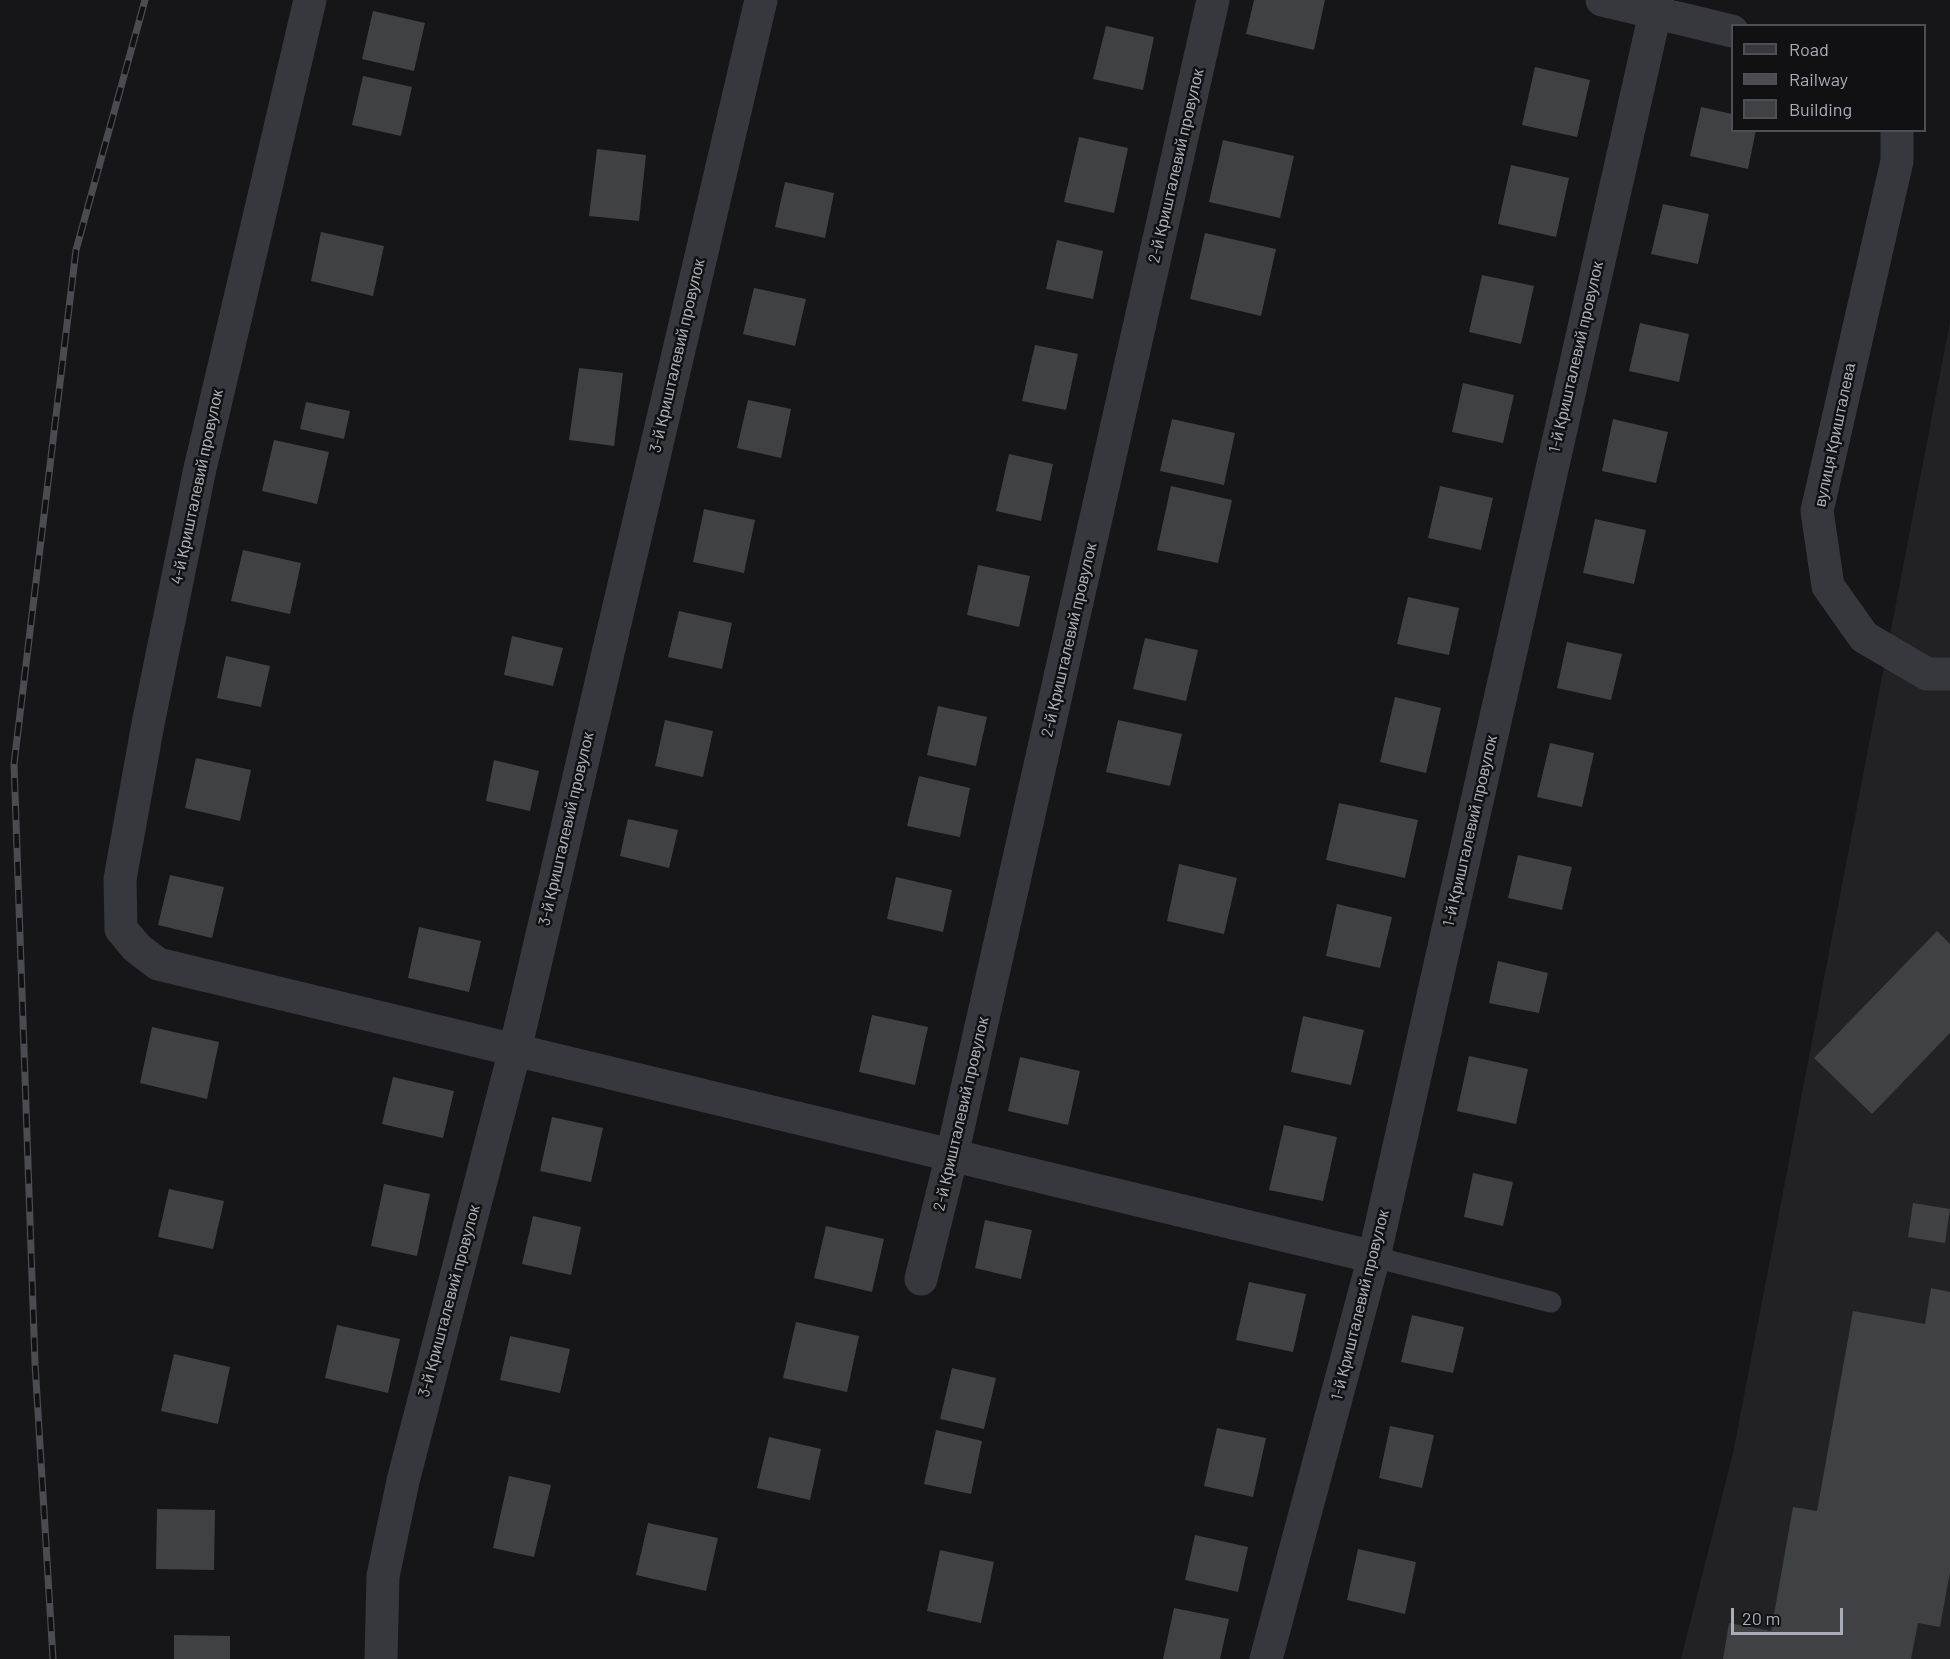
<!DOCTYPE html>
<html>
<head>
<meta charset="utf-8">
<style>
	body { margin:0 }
	#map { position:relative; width:1950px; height:1659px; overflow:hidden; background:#161618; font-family:Barlow,sans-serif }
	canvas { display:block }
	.legend { position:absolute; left:1731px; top:24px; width:195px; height:108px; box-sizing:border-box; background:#111113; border:2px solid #4d4f55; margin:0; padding:8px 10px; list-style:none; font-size:18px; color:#a8adb8 }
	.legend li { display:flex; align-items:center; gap:12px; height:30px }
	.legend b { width:30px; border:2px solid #4d4f55 }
	.scale { position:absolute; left:1731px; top:1608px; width:112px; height:27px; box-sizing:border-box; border:3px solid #a8adb8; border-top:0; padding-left:8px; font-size:18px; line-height:21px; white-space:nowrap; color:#a8adb8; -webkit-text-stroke:4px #111113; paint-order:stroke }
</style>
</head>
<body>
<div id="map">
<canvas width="1950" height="1659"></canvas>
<ul class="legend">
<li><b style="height:8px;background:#37383d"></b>Road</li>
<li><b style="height:8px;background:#4a4c52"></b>Railway</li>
<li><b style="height:16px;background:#404145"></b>Building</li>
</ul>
<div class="scale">20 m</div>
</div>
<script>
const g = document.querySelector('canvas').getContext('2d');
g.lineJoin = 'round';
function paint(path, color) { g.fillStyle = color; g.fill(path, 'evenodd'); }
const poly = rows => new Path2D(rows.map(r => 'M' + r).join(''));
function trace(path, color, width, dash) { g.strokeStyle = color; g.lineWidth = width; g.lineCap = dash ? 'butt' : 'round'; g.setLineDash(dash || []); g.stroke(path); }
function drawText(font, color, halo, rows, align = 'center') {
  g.font = font + ' Barlow,sans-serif'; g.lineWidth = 5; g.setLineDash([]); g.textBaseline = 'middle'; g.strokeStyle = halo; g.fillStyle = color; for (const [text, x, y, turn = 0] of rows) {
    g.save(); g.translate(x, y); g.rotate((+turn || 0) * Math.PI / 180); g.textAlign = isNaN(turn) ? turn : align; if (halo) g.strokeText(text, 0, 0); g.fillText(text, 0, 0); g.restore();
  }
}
paint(poly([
	[1950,322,1950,1659,1681,1659,1733,1453]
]), '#222225');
paint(poly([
	[1254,0,1325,0,1314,50,1246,34],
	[373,11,425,23,414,71,362,59],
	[1106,26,1154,37,1143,90,1093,79],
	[1535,67,1590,80,1577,137,1522,125],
	[363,76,412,87,401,136,352,125],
	[1701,107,1732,114,1732,130,1756,130,1748,169,1690,156],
	[1079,137,1128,148,1114,213,1064,202],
	[1223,140,1294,156,1280,218,1209,202],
	[597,149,646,155,639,221,589,216],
	[1511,165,1569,178,1556,237,1498,224],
	[785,182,834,193,825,238,775,227],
	[1663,204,1709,214,1698,264,1651,254],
	[321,232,384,246,373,296,311,281],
	[1205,233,1276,249,1261,316,1190,299],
	[1057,240,1103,251,1093,299,1046,289],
	[1482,275,1534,286,1521,344,1469,332],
	[754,288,806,299,795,346,743,334],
	[1640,323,1689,334,1679,382,1629,371],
	[1035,345,1078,354,1066,410,1022,401],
	[579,368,623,373,614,446,569,440],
	[1463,383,1514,395,1503,443,1452,432],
	[748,400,791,409,781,458,737,448],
	[306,402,350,411,344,439,300,429],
	[1172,419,1235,433,1224,485,1160,471],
	[1613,419,1668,432,1656,483,1602,471],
	[274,440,329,452,317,504,262,491],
	[1009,454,1053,464,1041,521,996,511],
	[1171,486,1232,500,1218,563,1157,550],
	[1440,486,1493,498,1481,550,1428,538],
	[704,509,755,520,744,573,693,562],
	[1595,519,1646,530,1634,584,1583,573],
	[243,550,301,563,290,614,231,601],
	[978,565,1030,576,1019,627,967,615],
	[1408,597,1459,608,1449,655,1397,644],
	[679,611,732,623,722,669,668,657],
	[512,636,563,648,553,686,504,675],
	[1145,638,1198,650,1186,701,1133,689],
	[1567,642,1622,654,1611,700,1557,688],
	[226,656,270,666,261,707,217,698],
	[1395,697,1441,708,1426,773,1380,762],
	[938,706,987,717,976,766,927,755],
	[665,720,713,731,703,777,655,766],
	[1118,720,1182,734,1170,786,1106,772],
	[1550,743,1594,753,1582,807,1537,797],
	[196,758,251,770,240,821,185,808],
	[494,760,539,771,530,811,486,801],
	[919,776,970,788,960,837,907,826],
	[1339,803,1418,820,1405,878,1326,860],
	[628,819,678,830,669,868,620,856],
	[1518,855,1572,867,1562,910,1508,898],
	[1179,864,1237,878,1224,934,1167,921],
	[170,875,224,887,212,938,158,925],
	[896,877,952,890,943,932,887,919],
	[1337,904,1392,917,1380,968,1326,956],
	[419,927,481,941,469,992,408,978],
	[1937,931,1950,944,1950,1033,1872,1114,1814,1058],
	[1498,961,1548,973,1539,1013,1489,1003],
	[872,1015,928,1027,915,1085,859,1072],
	[1303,1016,1364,1030,1351,1085,1291,1072],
	[152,1027,219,1042,207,1099,140,1083],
	[1469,1056,1528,1069,1516,1124,1457,1111],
	[1020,1057,1080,1071,1068,1125,1008,1111],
	[393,1077,454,1091,443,1138,382,1124],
	[552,1117,603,1128,591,1182,540,1171],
	[1284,1125,1337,1137,1323,1201,1269,1190],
	[1473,1173,1513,1182,1503,1226,1464,1217],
	[384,1184,430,1194,417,1256,371,1246],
	[169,1189,224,1201,213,1249,158,1237],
	[1913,1203,1950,1209,1945,1243,1908,1237],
	[533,1216,581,1227,571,1275,522,1264],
	[985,1220,1032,1230,1021,1279,975,1268],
	[826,1226,884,1239,872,1292,814,1278],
	[1249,1282,1306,1294,1293,1352,1236,1340],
	[1931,1288,1950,1292,1950,1572,1940,1627,1918,1623,1911,1659,1723,1659,1729,1623,1771,1631,1793,1507,1817,1511,1853,1311,1925,1324],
	[1412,1315,1464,1327,1453,1373,1401,1362],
	[796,1322,859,1336,847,1392,783,1378],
	[337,1325,400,1339,388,1393,325,1378],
	[510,1336,570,1349,560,1393,500,1380],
	[174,1354,230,1367,218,1424,161,1411],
	[952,1368,996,1378,984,1429,940,1419],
	[1390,1426,1434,1435,1422,1488,1379,1478],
	[1217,1428,1266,1438,1253,1497,1204,1486],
	[936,1430,982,1441,971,1494,924,1484],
	[769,1437,821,1449,810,1500,757,1488],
	[509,1476,551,1485,534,1557,493,1548],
	[157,1509,215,1510,214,1570,156,1569],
	[648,1523,718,1538,706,1591,636,1575],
	[1195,1535,1248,1547,1238,1592,1185,1580],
	[1358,1549,1416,1562,1405,1614,1347,1600],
	[940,1550,994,1562,981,1623,927,1611],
	[1174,1608,1229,1619,1220,1659,1163,1659],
	[174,1635,230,1636,230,1659,174,1659]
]), '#404145');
trace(poly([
	[1374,1257,1551,1302]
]), '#37383d', 21);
trace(poly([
	[310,0,199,473,148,724,120,879,121,929,137,948,158,964,1374,1257],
	[1602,0,1732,31],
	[1897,130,1897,161,1817,511,1828,586,1864,637,1927,674,1950,674],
	[921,1279,952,1155,1213,0],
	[381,1659,383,1576,403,1481,515,1050,761,0],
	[1266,1659,1374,1257,1658,0]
]), '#37383d', 33);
const rail = poly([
	[53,1659,35,1363,14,764,76,250,145,0]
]);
trace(rail, '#4a4c52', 7);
trace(rail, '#111113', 4.5, [14]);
drawText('16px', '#a8adb8', '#111113', [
	["2-й Кришталевий провулок",1176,166,-77],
	["3-й Кришталевий провулок",677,356,-77],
	["1-й Кришталевий провулок",1576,357,-77],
	["вулиця Кришталева",1835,435,-78],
	["4-й Кришталевий провулок",197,487,-78],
	["2-й Кришталевий провулок",1069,640,-77],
	["3-й Кришталевий провулок",566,829,-77],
	["1-й Кришталевий провулок",1470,831,-77],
	["2-й Кришталевий провулок",961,1114,-77],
	["3-й Кришталевий провулок",449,1301,-75],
	["1-й Кришталевий провулок",1360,1305,-76]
]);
</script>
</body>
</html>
